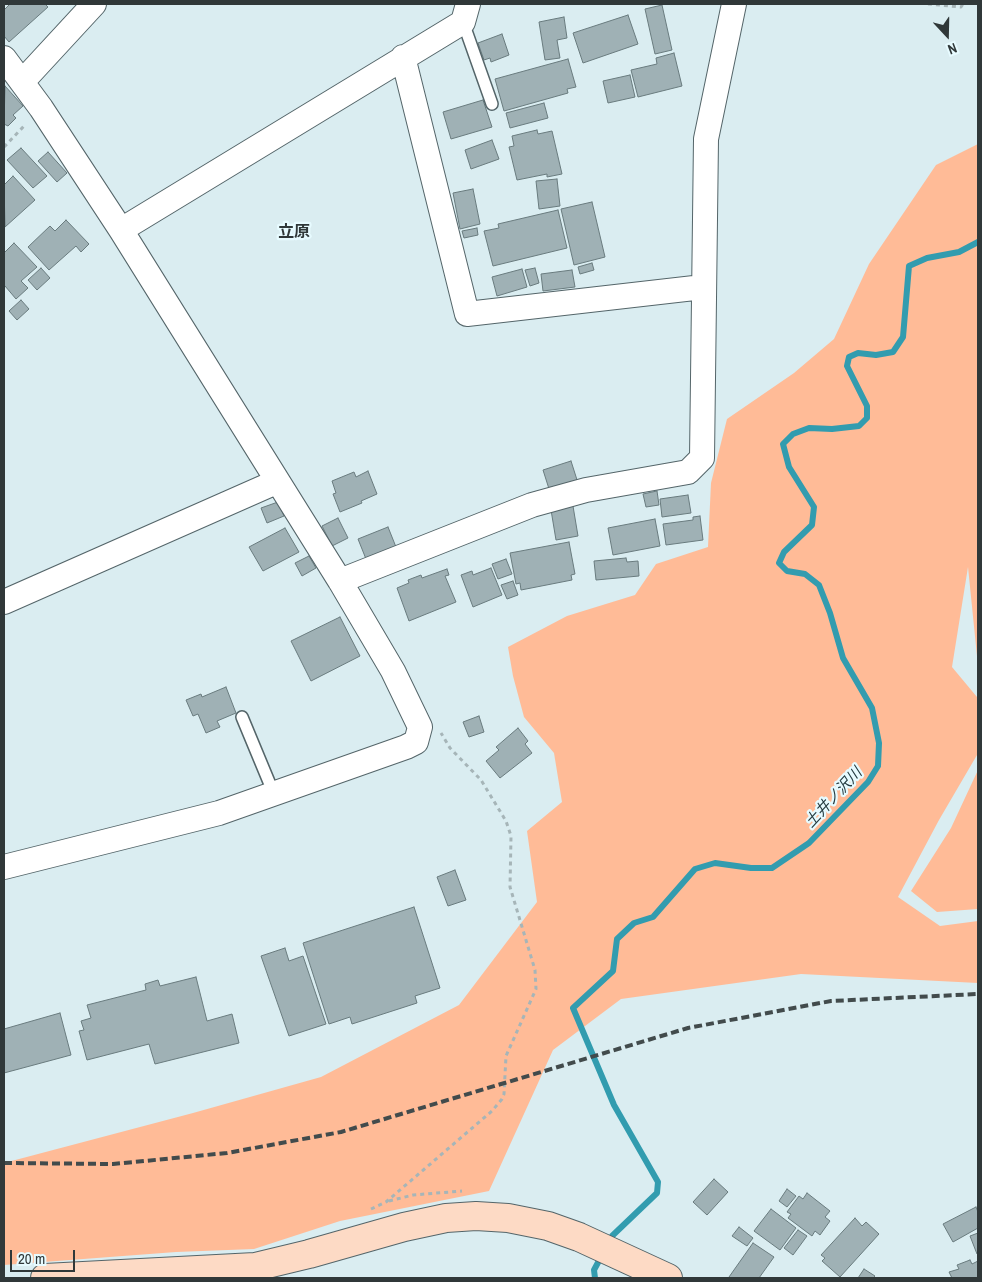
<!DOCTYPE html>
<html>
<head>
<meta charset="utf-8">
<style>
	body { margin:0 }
	#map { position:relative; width:982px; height:1282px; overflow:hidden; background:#daedf1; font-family:"Archivo Narrow",sans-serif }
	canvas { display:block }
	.frame { position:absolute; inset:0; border:5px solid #303839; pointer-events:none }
	.north { position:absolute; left:922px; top:10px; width:50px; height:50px; -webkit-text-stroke:4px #e7fbff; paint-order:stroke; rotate:159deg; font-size:14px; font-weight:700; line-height:20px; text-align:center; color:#303839 }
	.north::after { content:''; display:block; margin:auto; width:18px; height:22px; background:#303839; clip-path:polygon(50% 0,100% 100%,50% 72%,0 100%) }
	.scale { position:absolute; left:10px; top:1250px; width:65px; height:22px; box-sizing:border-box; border:2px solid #303839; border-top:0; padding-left:6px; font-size:15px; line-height:18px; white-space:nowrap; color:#303839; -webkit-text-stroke:4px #e7fbff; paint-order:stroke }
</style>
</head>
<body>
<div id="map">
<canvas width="982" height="1282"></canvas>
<div class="frame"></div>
<div class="north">N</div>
<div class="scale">20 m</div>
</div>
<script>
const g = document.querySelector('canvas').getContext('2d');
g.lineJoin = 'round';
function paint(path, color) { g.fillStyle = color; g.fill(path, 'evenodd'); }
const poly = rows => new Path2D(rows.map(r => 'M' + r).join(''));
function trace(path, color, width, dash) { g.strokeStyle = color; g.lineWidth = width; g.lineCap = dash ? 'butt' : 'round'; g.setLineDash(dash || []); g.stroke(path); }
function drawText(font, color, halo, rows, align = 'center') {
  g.font = font + ' "Archivo Narrow","Noto Sans JP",sans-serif'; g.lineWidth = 4.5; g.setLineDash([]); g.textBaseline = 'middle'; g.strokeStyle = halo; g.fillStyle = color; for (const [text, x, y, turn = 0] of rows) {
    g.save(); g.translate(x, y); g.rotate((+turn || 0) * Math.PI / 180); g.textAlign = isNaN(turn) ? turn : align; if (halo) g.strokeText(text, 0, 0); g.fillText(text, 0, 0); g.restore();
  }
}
paint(poly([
	[978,144,978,666,968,567,952,667,977,697,977,755,939,820,898,897,940,926,978,921,978,983,801,974,621,999,553,1050,489,1191,340,1221,254,1249,176,1252,4,1265,4,1163,193,1113,321,1077,459,1005,537,902,527,831,562,802,554,753,524,717,513,676,508,647,567,616,635,595,656,564,708,547,711,483,727,419,794,373,834,339,869,264,936,165],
	[978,770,978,909,937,912,911,891,951,828]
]), '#ffbb97');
trace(poly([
	[608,1244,612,1236,657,1193,658,1182,614,1105,573,1008,613,971,617,939,634,923,653,917,695,869,715,863,751,868,772,868,809,843,868,782,878,766,879,743,872,708,843,658,830,613,819,585,805,574,787,571,779,563,784,552,812,525,814,507,789,467,783,444,793,434,809,428,832,429,859,426,867,418,867,406,847,366,849,357,858,353,876,355,893,352,903,337,909,266,927,258,959,252,978,242],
	[595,1278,594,1270,602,1255]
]), '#329caf', 6);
const building = poly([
	[10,4,45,4,48,7,9,42,4,36,4,10,10,4],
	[662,5,672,50,655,54,645,9,662,5],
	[628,15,638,44,583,63,573,33,628,15],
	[564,17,567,38,557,40,560,58,545,60,539,22,564,17],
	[502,34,509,55,491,62,490,58,484,60,478,43,502,34],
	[674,53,682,86,638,97,631,70,657,64,656,58,674,53],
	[568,59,576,87,567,89,568,93,504,111,495,79,568,59],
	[630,75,635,97,608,103,603,81,630,75],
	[5,86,23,106,13,115,16,118,8,126,4,124,5,86],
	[483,100,492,127,451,139,443,112,483,100],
	[544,103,548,118,510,128,506,113,544,103],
	[537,130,538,134,552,131,562,174,547,177,547,174,517,180,509,147,514,146,512,136,537,130],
	[492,140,499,159,471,169,465,150,492,140],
	[21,148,47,176,33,188,7,160,21,148],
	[48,152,67,173,57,182,38,161,48,152],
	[13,176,35,200,5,227,4,185,13,176],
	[557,179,560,206,539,209,536,181,557,179],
	[473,189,480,224,460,229,453,193,473,189],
	[592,202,605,257,574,265,561,209,592,202],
	[558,210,567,248,493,266,484,231,499,228,498,224,558,210],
	[66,220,89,244,81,252,76,246,49,270,28,247,50,226,55,231,66,220],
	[477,228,478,235,464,238,462,231,477,228],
	[14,243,37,267,21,281,28,288,16,299,5,286,4,287,4,253,14,243],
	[592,263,594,270,580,274,578,267,592,263],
	[41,268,50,278,37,290,28,280,41,268],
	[535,268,539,283,530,286,525,270,535,268],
	[522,269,527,287,497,296,492,277,522,269],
	[572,270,575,287,543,291,541,274,572,270],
	[21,300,29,309,17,320,9,311,21,300],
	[571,461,578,483,550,492,543,470,571,461],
	[368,471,377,494,361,501,362,503,340,512,333,494,336,493,332,481,354,472,356,477,368,471],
	[657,491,659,505,646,507,643,494,657,491],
	[688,495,691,513,662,517,660,499,688,495],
	[278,502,284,516,267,523,261,508,278,502],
	[573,506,578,536,556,540,551,510,573,506],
	[700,516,703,540,666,545,663,524,693,520,693,517,700,516],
	[338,518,348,538,332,546,322,526,338,518],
	[655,519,660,546,613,555,608,528,655,519],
	[388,527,396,547,366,559,358,539,388,527],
	[285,528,299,552,263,571,249,547,285,528],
	[569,542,575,574,571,575,572,580,521,590,520,583,516,584,510,553,569,542],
	[309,556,316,568,302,576,295,563,309,556],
	[626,558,627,562,638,561,639,576,596,580,594,561,626,558],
	[506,559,512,574,498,579,492,564,506,559],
	[491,568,502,595,473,607,461,575,472,571,473,575,491,568],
	[447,569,449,575,445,576,456,602,409,621,397,588,409,583,408,580,421,575,422,578,447,569],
	[513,581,518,595,507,599,501,585,513,581],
	[340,617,360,656,311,681,291,641,340,617],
	[226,687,236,713,217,721,220,727,206,733,198,714,193,716,186,700,201,694,202,697,226,687],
	[479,716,484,732,469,737,463,722,479,716],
	[518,728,528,741,525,744,532,753,500,778,486,761,499,750,496,747,518,728],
	[455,870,466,900,448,906,437,877,455,870],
	[414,907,440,988,415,996,417,1003,352,1024,350,1017,329,1024,303,943,414,907],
	[285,948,289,961,303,956,326,1024,289,1036,261,956,285,948],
	[196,977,207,1021,232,1014,239,1043,155,1064,149,1044,87,1060,79,1031,84,1030,81,1021,91,1018,87,1005,146,990,145,984,158,980,160,986,196,977],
	[60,1013,71,1055,4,1073,4,1029,60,1013],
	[714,1179,728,1192,707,1215,693,1202,714,1179],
	[787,1189,796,1196,787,1207,779,1201,787,1189],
	[807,1193,830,1211,825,1217,830,1221,820,1235,815,1231,812,1236,788,1218,791,1214,787,1212,799,1196,803,1199,807,1193],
	[976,1207,978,1212,978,1228,953,1242,943,1224,976,1207],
	[771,1209,796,1228,780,1250,754,1231,771,1209],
	[855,1218,862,1226,866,1222,879,1234,840,1277,822,1261,825,1258,821,1255,855,1218],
	[739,1227,753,1238,747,1246,732,1236,739,1227],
	[798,1230,807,1236,793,1255,784,1248,798,1230],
	[978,1233,978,1254,977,1254,970,1236,978,1233],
	[753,1243,774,1257,759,1278,731,1278,729,1277,753,1243],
	[970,1260,972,1264,978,1261,978,1278,952,1278,949,1272,959,1269,957,1265,970,1260],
	[864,1269,875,1276,873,1278,858,1278,864,1269]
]);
paint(building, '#9fb1b5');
trace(building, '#697b7e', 1);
const lane = poly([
	[463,22,492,104],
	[242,717,274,794]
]);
const street = poly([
	[403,57,467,314,703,287],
	[4,58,41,108,121,230,340,581,393,671,420,727,416,742,406,747,219,813,4,867],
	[22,82,94,4],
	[121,230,463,22,468,4],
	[340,581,532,505,586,490,688,472,702,458,706,139,734,4],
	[4,602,276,482]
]);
const secondary = poly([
	[45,1278,255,1267,309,1254,404,1227,446,1218,476,1216,508,1218,548,1226,579,1237,668,1278]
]);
trace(lane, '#546569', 14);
trace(street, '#546569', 26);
trace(secondary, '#546569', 30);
trace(poly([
	[928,4,961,7,963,4],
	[4,147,25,125],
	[389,1201,413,1195,462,1191],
	[371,1209,386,1202,492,1111,502,1099,504,1094,506,1056,536,989,535,970,510,887,511,836,506,821,481,780,450,748,441,733]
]), '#a6b5b8', 3, [4, 4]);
trace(lane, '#fff', 11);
trace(street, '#fff', 24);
trace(secondary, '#fddac5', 28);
trace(poly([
	[4,1163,113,1164,227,1153,341,1132,688,1028,831,1001,978,994]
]), '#424b4c', 4, [8, 4]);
drawText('italic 15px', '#243b40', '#e7fbff', [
	["土井ノ沢川",834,798,-47]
]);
drawText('bold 16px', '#303839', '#e7fbff', [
	["立原",294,233]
]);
</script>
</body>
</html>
